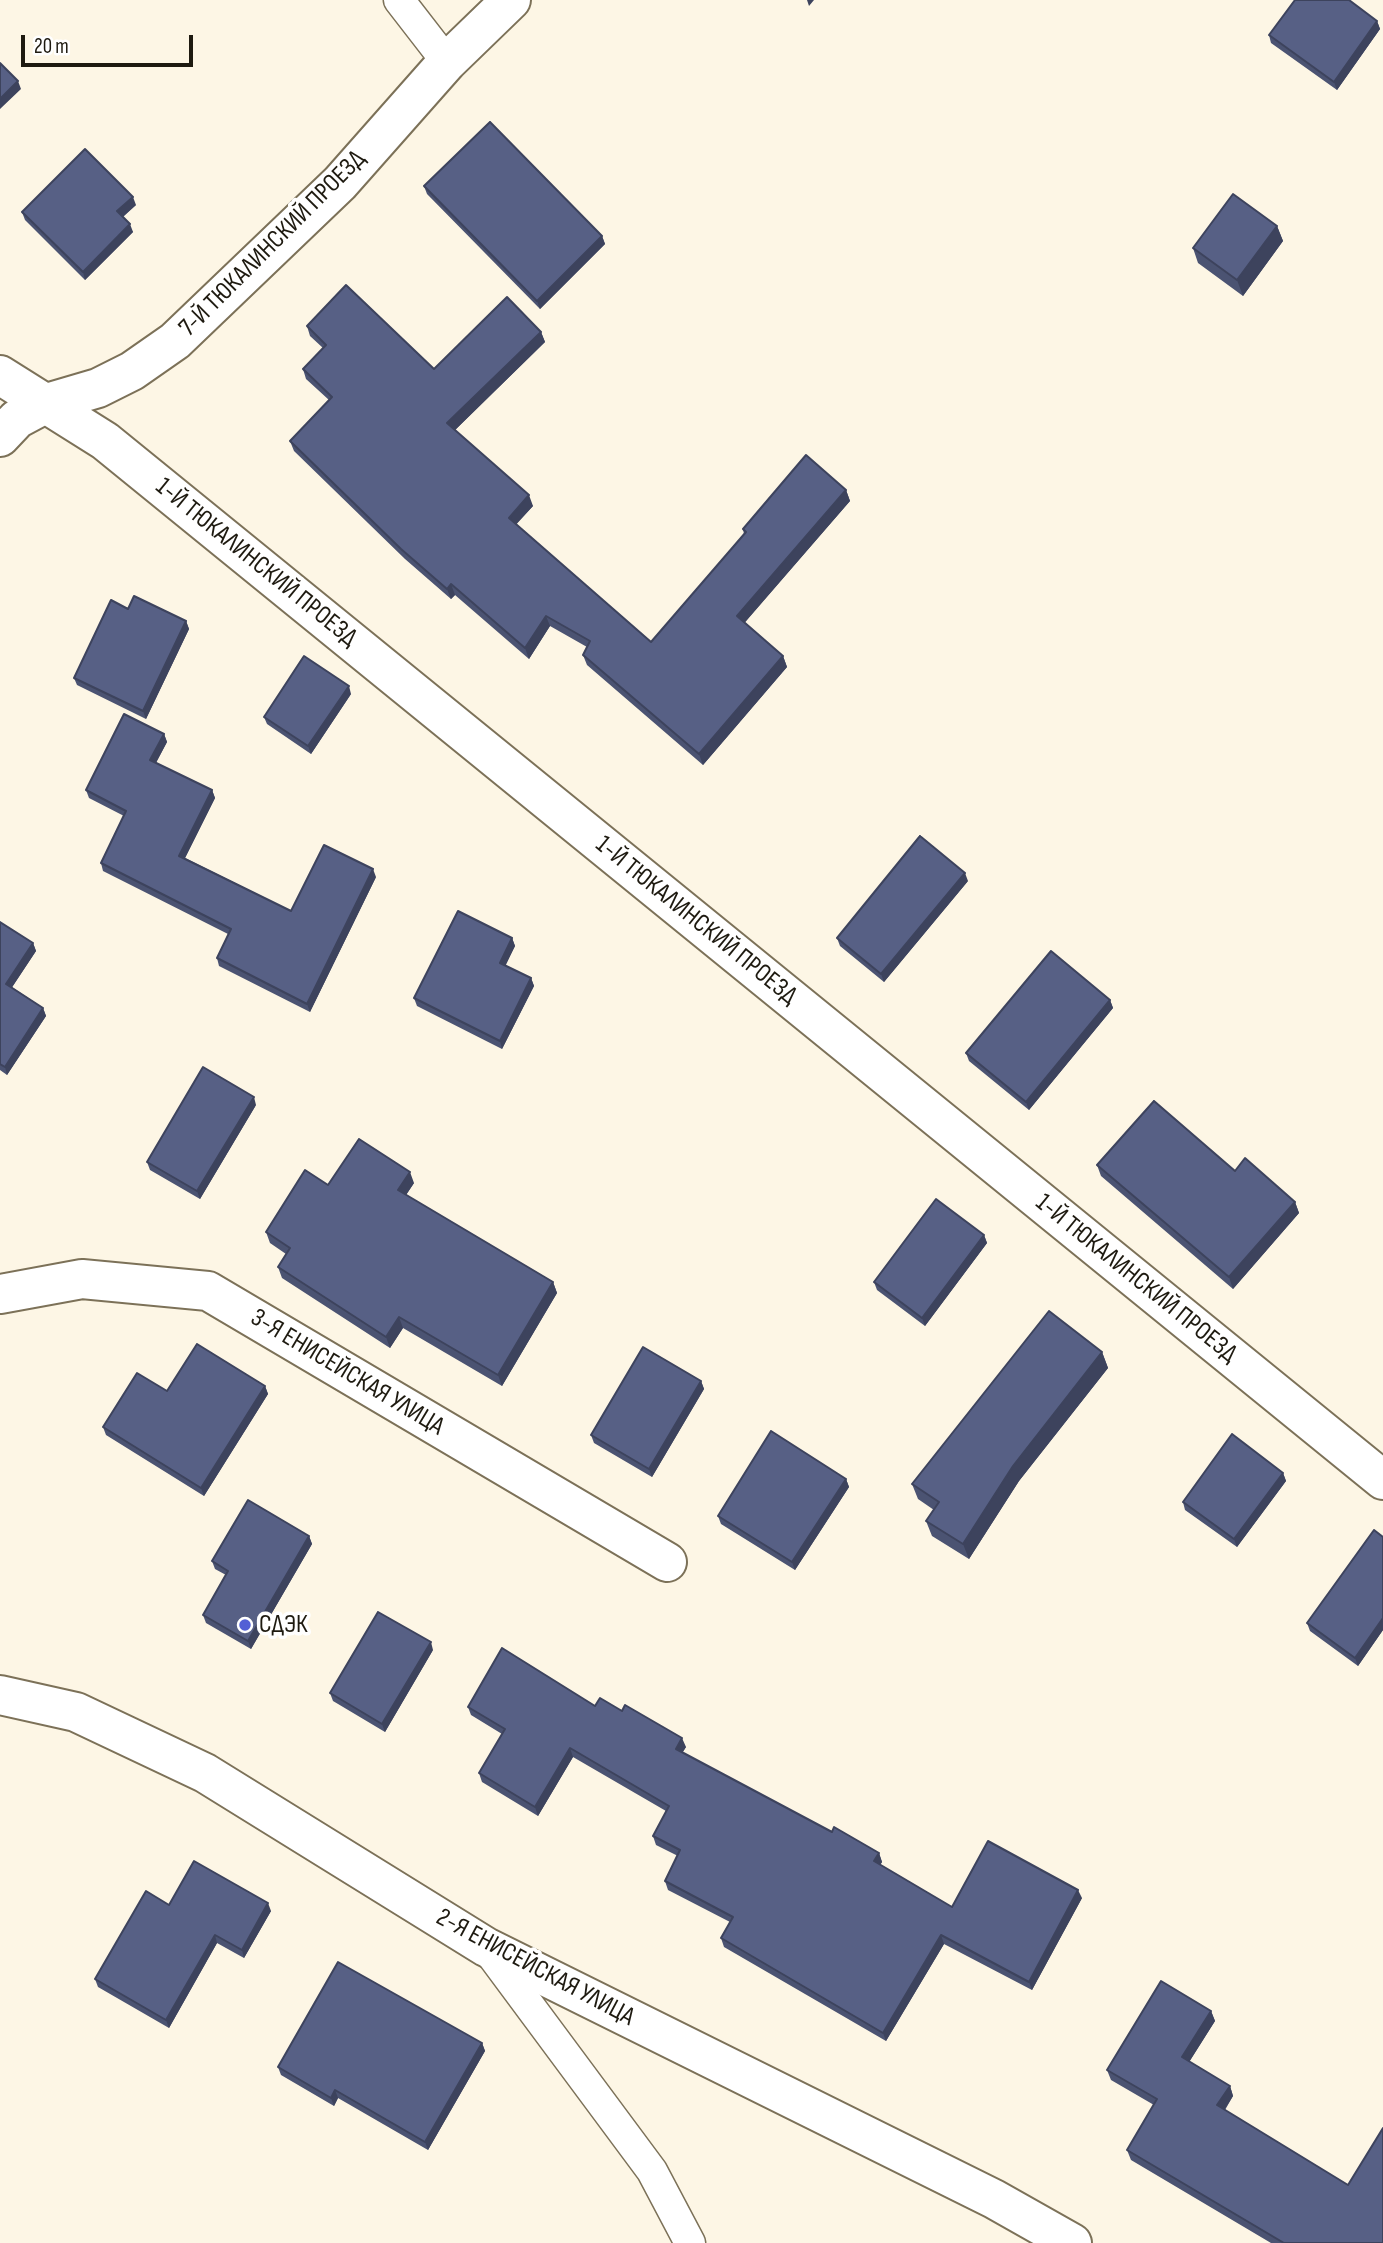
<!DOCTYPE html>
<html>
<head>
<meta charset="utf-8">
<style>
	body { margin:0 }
	#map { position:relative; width:1383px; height:2243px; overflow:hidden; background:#fdf6e5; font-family:"Sofia Sans Condensed",sans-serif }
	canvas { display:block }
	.scale { position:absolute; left:21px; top:35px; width:172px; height:32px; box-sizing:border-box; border:4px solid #1e1a10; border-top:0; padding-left:9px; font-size:21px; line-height:24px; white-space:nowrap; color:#1e1a10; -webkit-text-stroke:5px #fff; paint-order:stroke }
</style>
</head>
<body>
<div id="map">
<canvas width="1383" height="2243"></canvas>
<div class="scale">20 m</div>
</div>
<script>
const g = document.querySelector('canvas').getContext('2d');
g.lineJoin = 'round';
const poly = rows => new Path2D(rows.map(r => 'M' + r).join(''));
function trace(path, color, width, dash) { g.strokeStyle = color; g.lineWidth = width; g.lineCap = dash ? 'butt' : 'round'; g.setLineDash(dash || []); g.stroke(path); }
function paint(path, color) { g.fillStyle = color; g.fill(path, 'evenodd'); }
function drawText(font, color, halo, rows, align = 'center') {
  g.font = font + ' "Sofia Sans Condensed",sans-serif'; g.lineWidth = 7; g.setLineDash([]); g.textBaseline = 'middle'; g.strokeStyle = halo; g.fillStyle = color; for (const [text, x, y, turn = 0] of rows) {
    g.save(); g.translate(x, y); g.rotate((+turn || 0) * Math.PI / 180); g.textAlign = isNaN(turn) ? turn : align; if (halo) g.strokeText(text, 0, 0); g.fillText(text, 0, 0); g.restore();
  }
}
const service = poly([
	[399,0,447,62],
	[488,1950,652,2171,690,2243]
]);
const minor = poly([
	[0,375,105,441,1383,1480],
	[0,437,17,419,47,403,98,388,132,371,175,341,340,183,447,62,511,0],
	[0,1294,82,1279,208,1291,667,1562],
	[0,1695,76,1712,205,1773,486,1947,994,2199,1072,2243]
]);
trace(service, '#7c7158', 33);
trace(minor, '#7c7158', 42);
trace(service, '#fff', 30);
trace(minor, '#fff', 38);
paint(poly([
	[1377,21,1380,29,1337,90,1271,43,1269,35],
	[424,186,602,236,605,244,540,309,427,194],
	[136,205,123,217,133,232,85,280,25,220,22,212],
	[1277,226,1283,241,1243,296,1198,263,1193,248],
	[307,326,434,369,541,332,545,342,455,430,533,506,516,524,651,642,744,534,743,529,846,490,850,501,744,623,783,656,787,667,703,765,587,665,583,655,587,647,550,626,529,659,455,595,451,599,405,559,294,451,290,441,329,400,306,379,303,369,323,348,310,336],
	[128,609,186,621,189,629,146,719,77,685,74,678],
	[351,694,311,754,267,724,264,717],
	[164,734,167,742,156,763,212,790,215,798,185,858,291,911,376,877,310,1012,219,966,217,958,228,934,103,871,101,863,124,816,89,798,86,790],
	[968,881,884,982,840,946,837,938],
	[0,922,33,943,36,951,12,987,43,1008,46,1016,7,1075,0,1070],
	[512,938,515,946,505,965,531,978,534,986,502,1049,417,1006,414,998],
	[1110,1000,1113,1008,1029,1110,969,1061,966,1053],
	[256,1105,200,1199,150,1170,147,1162],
	[1097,1165,1235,1171,1295,1202,1299,1213,1233,1289,1101,1176],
	[414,1183,406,1195,553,1282,557,1293,502,1386,403,1328,390,1348,282,1278,278,1267,286,1254,270,1243,266,1232,328,1185],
	[984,1235,987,1243,925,1326,877,1290,874,1282],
	[1102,1352,1108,1368,1019,1481,969,1559,932,1536,926,1521,934,1510,918,1499,912,1484],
	[701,1381,704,1389,652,1477,594,1443,591,1435],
	[265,1386,268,1394,204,1496,106,1435,103,1427,167,1391],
	[1283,1473,1286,1481,1237,1547,1185,1510,1183,1502],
	[846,1479,849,1487,795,1570,721,1524,718,1516],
	[309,1536,312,1544,251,1649,206,1623,203,1615,226,1575,215,1569,212,1561],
	[1383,1537,1383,1630,1358,1666,1310,1631,1307,1623],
	[433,1650,385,1732,333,1701,330,1693],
	[595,1706,686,1747,682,1753,832,1832,879,1853,882,1862,880,1865,952,1907,1082,1898,1032,1990,944,1944,886,2041,724,1947,721,1938,730,1922,668,1890,665,1881,678,1856,656,1845,653,1836,666,1811,573,1757,538,1816,482,1782,479,1773,502,1734,471,1715,468,1707],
	[169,1905,271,1911,244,1958,217,1943,169,2028,98,1987,95,1979],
	[1211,2011,1215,2021,1189,2062,1230,2086,1233,2096,1225,2110,1383,2243,1271,2243,1131,2160,1127,2150,1154,2105,1111,2080,1107,2070],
	[482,2043,485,2051,428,2150,338,2098,334,2106,281,2075,278,2067]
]), '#4b5372');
paint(poly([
	[807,0,814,0,809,6],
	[1377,21,1380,29,1337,90,1334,82],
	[18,81,21,89,0,109,0,99],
	[133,197,136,205,120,219,117,211],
	[130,224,133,232,85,280,83,272],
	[1277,226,1283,241,1243,296,1237,280],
	[602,236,605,244,540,309,537,301],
	[541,332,545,342,451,434,447,423],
	[846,490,850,501,741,627,737,616],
	[529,495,533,506,513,528,509,518],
	[451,584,455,595,451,599,447,589],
	[546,616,550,626,529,659,525,648],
	[186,621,189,629,146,719,143,711],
	[783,656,787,667,703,765,699,754],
	[349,686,351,694,311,754,308,746],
	[164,734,167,742,153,768,150,760],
	[212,790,215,798,182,864,179,856],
	[373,869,376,877,310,1012,307,1004],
	[965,873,968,881,884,982,881,974],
	[512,938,515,946,503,971,500,963],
	[33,943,36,951,9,992,6,984],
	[531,978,534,986,502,1049,500,1041],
	[1110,1000,1113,1008,1029,1110,1026,1102],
	[43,1008,46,1016,7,1075,5,1067],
	[254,1097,256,1105,200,1199,197,1191],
	[410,1172,414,1183,402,1201,398,1190],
	[1295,1202,1299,1213,1233,1289,1229,1277],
	[984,1235,987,1243,925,1326,922,1318],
	[553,1282,557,1293,502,1386,498,1375],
	[399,1317,403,1328,390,1348,386,1337],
	[1102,1352,1108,1368,1019,1481,969,1559,963,1544,1013,1466],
	[701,1381,704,1389,652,1477,649,1469],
	[265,1386,268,1394,204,1496,201,1488],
	[1283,1473,1286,1481,1237,1547,1234,1539],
	[846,1479,849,1487,795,1570,792,1562],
	[309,1536,312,1544,251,1649,248,1641],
	[1383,1618,1383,1630,1358,1666,1355,1658],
	[431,1642,433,1650,385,1732,382,1724],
	[682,1738,686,1747,679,1758,676,1749],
	[570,1748,573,1757,538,1816,535,1807],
	[879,1853,882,1862,877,1870,874,1861],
	[1078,1890,1082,1898,1032,1990,1029,1982],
	[268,1903,271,1911,244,1958,242,1950],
	[215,1935,217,1943,169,2028,166,2020],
	[941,1935,944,1944,886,2041,883,2033],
	[1211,2011,1215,2021,1186,2067,1182,2057],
	[482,2043,485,2051,428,2150,425,2142],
	[1230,2086,1233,2096,1221,2115,1217,2105],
	[335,2090,338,2098,334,2106,331,2098]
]), '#3d435d');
const building = poly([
	[1295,0,1349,0,1377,21,1334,82,1269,35,1295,0],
	[0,63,18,81,0,99,0,63],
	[490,122,602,236,537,301,424,186,490,122],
	[85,149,133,197,117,211,130,224,83,272,22,212,85,149],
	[1233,194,1277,226,1237,280,1193,248,1233,194],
	[346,285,434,369,507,297,541,332,447,423,529,495,509,518,651,642,746,532,743,529,806,455,846,490,737,616,783,656,699,754,583,655,590,641,546,616,525,648,451,584,447,589,401,549,290,441,332,397,303,369,326,345,307,326,346,285],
	[134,596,186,621,143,711,74,678,111,600,128,609,134,596],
	[304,656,349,686,308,746,264,717,304,656],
	[124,714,164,734,150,760,212,790,179,856,291,911,324,845,373,869,307,1004,217,958,231,929,101,863,126,811,86,790,124,714],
	[920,836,965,873,881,974,837,938,920,836],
	[458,911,512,938,500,963,531,978,500,1041,414,998,458,911],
	[0,922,33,943,6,984,43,1008,5,1067,0,1064,0,922],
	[1051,951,1110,1000,1026,1102,966,1053,1051,951],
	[203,1067,254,1097,197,1191,147,1162,203,1067],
	[1154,1101,1235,1171,1245,1158,1295,1202,1229,1277,1097,1165,1154,1101],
	[359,1139,410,1172,398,1190,553,1282,498,1375,399,1317,386,1337,278,1267,290,1248,266,1232,305,1170,328,1185,359,1139],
	[936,1199,984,1235,922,1318,874,1282,936,1199],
	[1049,1311,1102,1352,1013,1466,963,1544,926,1521,939,1502,912,1484,1049,1311],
	[197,1344,265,1386,201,1488,103,1427,137,1373,167,1391,197,1344],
	[643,1347,701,1381,649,1469,591,1435,643,1347],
	[771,1431,846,1479,792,1562,718,1516,771,1431],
	[1232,1434,1283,1473,1234,1539,1183,1502,1232,1434],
	[248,1500,309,1536,248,1641,203,1615,228,1571,212,1561,248,1500],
	[1374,1530,1383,1537,1383,1618,1355,1658,1307,1623,1374,1530],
	[378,1612,431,1642,382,1724,330,1693,378,1612],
	[502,1648,595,1706,600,1698,622,1711,625,1705,682,1738,676,1749,832,1832,834,1827,879,1853,874,1861,952,1907,988,1841,1078,1890,1029,1982,941,1935,883,2033,721,1938,733,1917,665,1881,680,1850,653,1836,669,1806,570,1748,535,1807,479,1773,505,1729,468,1707,502,1648],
	[194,1861,268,1903,242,1950,215,1935,166,2020,95,1979,146,1891,169,1905,194,1861],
	[338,1962,482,2043,425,2142,335,2090,331,2098,278,2067,338,1962],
	[1161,1981,1211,2011,1182,2057,1230,2086,1217,2105,1348,2185,1383,2128,1383,2243,1284,2243,1127,2150,1157,2099,1107,2070,1161,1981]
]);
paint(building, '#576085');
trace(building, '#3d435d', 2);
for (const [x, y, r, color] of [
	[245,1625,7,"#525fd5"]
]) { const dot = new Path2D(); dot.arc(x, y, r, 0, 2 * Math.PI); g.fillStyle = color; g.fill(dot); trace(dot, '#fff', 2.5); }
drawText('26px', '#1e1a10', '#fff', [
	["7-Й ТЮКАЛИНСКИЙ ПРОЕЗД",273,244,-45],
	["1-Й ТЮКАЛИНСКИЙ ПРОЕЗД",256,563,39],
	["1-Й ТЮКАЛИНСКИЙ ПРОЕЗД",696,921,39],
	["1-Й ТЮКАЛИНСКИЙ ПРОЕЗД",1136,1279,39],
	["3-Я ЕНИСЕЙСКАЯ УЛИЦА",347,1373,31],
	["2-Я ЕНИСЕЙСКАЯ УЛИЦА",535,1968,28]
]);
drawText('26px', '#1e1a10', '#fff', [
	["СДЭК",259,1625]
], 'left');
</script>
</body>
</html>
